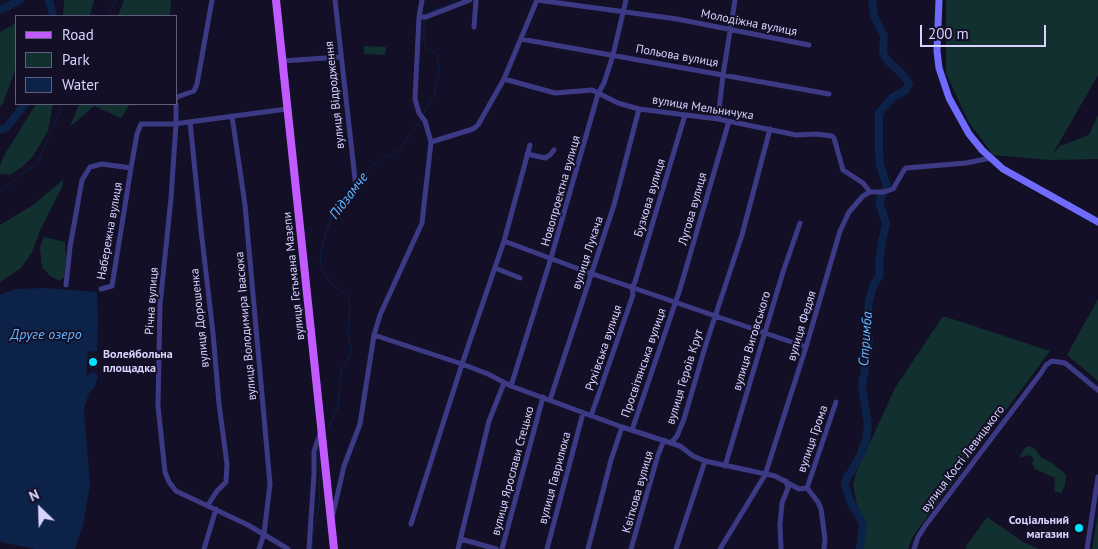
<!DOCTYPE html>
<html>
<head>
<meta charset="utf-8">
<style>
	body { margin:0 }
	#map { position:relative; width:1098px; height:549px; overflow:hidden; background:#130f26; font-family:"PT Sans",sans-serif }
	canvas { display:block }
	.legend { position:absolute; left:15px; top:15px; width:162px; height:90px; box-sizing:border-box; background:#130f26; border:1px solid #625e7d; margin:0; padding:6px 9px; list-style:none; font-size:15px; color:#d9d4ff }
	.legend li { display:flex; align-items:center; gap:10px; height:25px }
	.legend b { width:25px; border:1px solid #625e7d }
	.north { position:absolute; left:15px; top:484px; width:50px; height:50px; -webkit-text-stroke:4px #130f26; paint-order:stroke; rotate:336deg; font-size:14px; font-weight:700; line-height:20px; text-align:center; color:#d9d4ff }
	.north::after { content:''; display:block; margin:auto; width:18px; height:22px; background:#d9d4ff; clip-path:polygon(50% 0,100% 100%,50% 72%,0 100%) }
	.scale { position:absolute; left:920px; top:25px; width:126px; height:22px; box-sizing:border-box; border:2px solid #d9d4ff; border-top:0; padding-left:6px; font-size:15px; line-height:18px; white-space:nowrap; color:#d9d4ff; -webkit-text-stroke:4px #130f26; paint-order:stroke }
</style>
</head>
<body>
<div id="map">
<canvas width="1098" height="549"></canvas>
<ul class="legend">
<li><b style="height:6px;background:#c25bff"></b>Road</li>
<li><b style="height:14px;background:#12302f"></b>Park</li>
<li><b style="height:14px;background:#0c2248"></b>Water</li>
</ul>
<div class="north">N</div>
<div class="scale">200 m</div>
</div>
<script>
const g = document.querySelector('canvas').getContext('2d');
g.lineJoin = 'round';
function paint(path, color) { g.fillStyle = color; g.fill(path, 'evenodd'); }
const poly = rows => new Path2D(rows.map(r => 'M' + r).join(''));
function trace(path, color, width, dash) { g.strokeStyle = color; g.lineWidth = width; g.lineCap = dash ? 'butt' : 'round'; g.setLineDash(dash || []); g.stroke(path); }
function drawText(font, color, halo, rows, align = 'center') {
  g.font = font + ' "PT Sans",sans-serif'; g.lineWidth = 4; g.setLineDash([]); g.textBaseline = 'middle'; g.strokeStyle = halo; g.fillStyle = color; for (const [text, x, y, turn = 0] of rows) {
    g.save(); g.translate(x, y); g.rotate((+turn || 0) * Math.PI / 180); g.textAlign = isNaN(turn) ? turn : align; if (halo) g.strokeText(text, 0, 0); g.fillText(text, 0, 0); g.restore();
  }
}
paint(poly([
	[64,0,94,0,90,16,63,16],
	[124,0,171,0,170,16,118,16],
	[946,0,1098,0,1098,75,1052,155,1060,146,1089,135,1098,115,1098,159,1049,160,993,155,968,121,946,73],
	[16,23,16,68,3,103,0,107,0,32],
	[364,46,386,47,385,55,364,54],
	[36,104,53,104,48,131,33,156,21,168,10,175,0,174,0,165,5,154],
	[79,104,130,104,121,118,94,106,70,127],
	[64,179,62,187,40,231,32,252,21,268,0,282,0,225,33,205],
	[44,237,65,242,66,257,64,277,60,281,50,276,42,267,40,247],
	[1098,299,1098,381,1067,355],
	[943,316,1050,351,913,536,908,549,863,549,864,541,853,485,856,473,895,388],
	[89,356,97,356,97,368,89,368],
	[1028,446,1034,448,1041,457,1052,463,1064,473,1066,476,1065,485,1061,493,1054,491,1055,478,1035,469,1032,463,1034,459,1029,455,1019,458,1024,449],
	[1098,514,1098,549,1092,549],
	[987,517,1023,542,1039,549,966,549,966,546]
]), '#12302f');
paint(poly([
	[46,288,97,292,98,323,97,351,88,352,86,376,93,372,98,375,95,387,89,393,84,408,90,485,83,525,75,549,35,549,0,542,0,295,14,289]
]), '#0c2248');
trace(poly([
	[424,14,450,4,455,0],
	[107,16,116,0],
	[423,115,434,95,439,73,437,54,426,47,424,40,424,18],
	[359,185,370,168,383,157,390,155,401,147,421,119],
	[0,191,37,163,63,104],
	[328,428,338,407,341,371,350,355,351,349,348,334,350,308,349,298,328,280,323,272,320,261,321,250,331,218,355,190],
	[313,549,312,538,319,506,320,472,318,448]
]), '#0c2248', 1);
trace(poly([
	[49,0,53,16],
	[0,10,20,0],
	[0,130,7,127,25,104],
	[860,549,863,523,851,503,845,485,847,477,851,472,860,456,866,440,868,425,862,386,869,344,867,323,869,301,873,286,880,275,879,266,881,247,886,223,880,205,880,199,887,186,880,165,879,152,879,113,893,97,906,90,909,84,904,76,888,61,883,53,884,36,874,16,872,0]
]), '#0c2248', 8);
trace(poly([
	[335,0,356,188],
	[537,0,677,19,809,45],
	[419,17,426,17,470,0],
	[474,27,476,0],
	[521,39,829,94],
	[282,61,340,57],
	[504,79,555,93,592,90,618,103,639,109,718,119,796,135,816,134,832,136,834,138,843,170,863,183,870,192],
	[176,99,177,97,194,91,197,84,212,0],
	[176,104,176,124,171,198,160,305,158,406,165,472,169,482,176,491,248,525,288,549],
	[232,116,245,205,270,484,264,534,259,549],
	[718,119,723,75,735,0],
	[190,122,201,230,213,333,219,404,227,464,226,482,217,491,208,505],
	[431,142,473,129,478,125,504,79,537,0],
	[527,154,545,158,550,155,554,150],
	[504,241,587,272,806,347],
	[495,268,520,278],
	[66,285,70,247,82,180,90,167,102,164,131,168,137,134,141,124,174,124,287,109],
	[101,289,112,286,131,168],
	[374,335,462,364,488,374,511,386,622,427,680,446,693,456,705,461,775,476,799,489,807,488,836,402],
	[511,386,551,258,598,94,604,83,613,55,626,0],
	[550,400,614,205,639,109],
	[591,416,633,295,632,287,635,282,685,115],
	[632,430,680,289,729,121],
	[671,443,677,436,684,419,706,344,742,235,770,129],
	[725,466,783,272,800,223],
	[807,488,818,502,821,509,825,539,824,549],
	[333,514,344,466,360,424,374,335,380,315,422,223,431,142,425,121,419,113,415,99,419,17,422,0],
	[411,524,462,364,504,241,530,145],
	[461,539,496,549],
	[204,549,216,509],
	[309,549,314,474,314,451,321,431],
	[458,549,489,421,504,383],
	[502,549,543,397],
	[547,549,583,413],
	[588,549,611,460,622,427],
	[631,549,658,455,664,440],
	[676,549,705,461],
	[720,549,765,475,806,347,840,231,849,212,863,196,870,192,884,192,893,189,904,170,906,168,966,163,991,158],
	[781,549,780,524,782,503,788,488,786,481],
	[914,549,918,537,925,526,1041,373,1046,365,1052,361,1065,363,1098,390],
	[1087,549,1098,477]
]), '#3d3a85', 5);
trace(poly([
	[939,0,937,51,939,68,949,98,969,134,982,150,1003,169,1098,222]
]), '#6f6bff', 7);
trace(poly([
	[276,0,334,549]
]), '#c25bff', 8);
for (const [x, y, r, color] of [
	[93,362,5,"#00e5ff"],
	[1079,528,5,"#00e5ff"]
]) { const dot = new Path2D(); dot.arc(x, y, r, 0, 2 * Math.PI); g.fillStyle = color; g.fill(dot); trace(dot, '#130f26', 2); }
drawText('12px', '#d9d4ff', '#130f26', [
	["Молодіжна вулиця",749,23,11],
	["Польова вулиця",677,56,10],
	["вулиця Відродження",335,95,-96],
	["вулиця Мельничука",703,108,9],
	["Новопроектна вулиця",561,191,-74],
	["Бузкова вулиця",650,198,-73],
	["Лугова вулиця",693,209,-74],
	["Набережна вулиця",110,231,-80],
	["вулиця Лукача",588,253,-72],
	["вулиця Гетьмана Мазепи",294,276,-96],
	["Річна вулиця",152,301,-86],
	["вулиця Дорошенка",200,318,-96],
	["вулиця Володимира Івасюка",246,326,-95],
	["вулиця Федяя",802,326,-73],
	["вулиця Виговського",752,341,-73],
	["Рухівська вулиця",604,348,-71],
	["Просвітянська вулиця",644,363,-71],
	["вулиця Героїв Крут",685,377,-73],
	["вулиця Грома",813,439,-71],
	["вулиця Кості Левицького",963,459,-53],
	["вулиця Ярослави Стецько",513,471,-75],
	["вулиця Гаврилюка",555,478,-75],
	["Квіткова вулиця",638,492,-74]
]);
drawText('bold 12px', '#d9d4ff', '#130f26', [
	["Волейбольна",103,355],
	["площадка",103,369],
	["Соціальний",1069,521,"right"],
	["магазин",1069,535,"right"]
], 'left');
drawText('italic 14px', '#62b6ff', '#130f26', [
	["Підзамче",349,196,-53],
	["Друге озеро",46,335],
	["Стримба",866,339,-86]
]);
</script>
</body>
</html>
